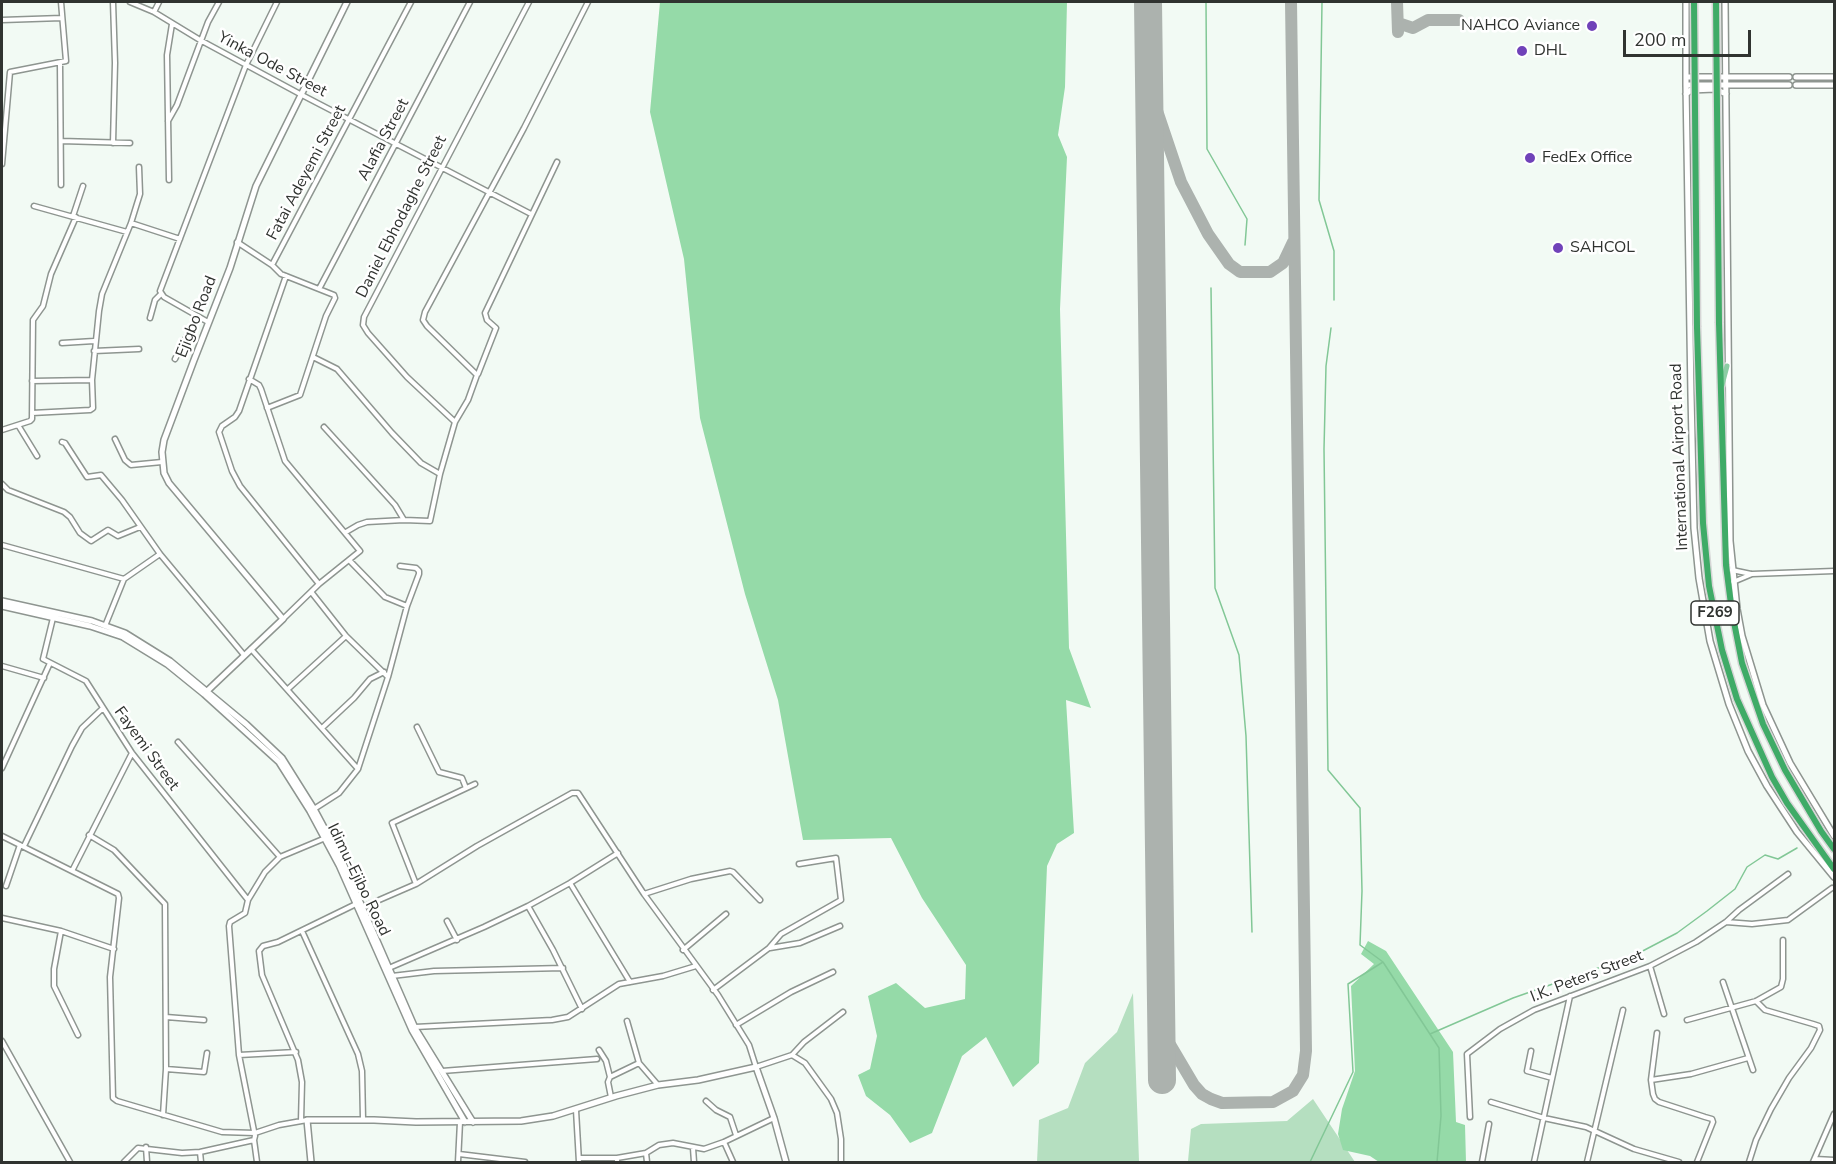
<!DOCTYPE html>
<html>
<head>
<meta charset="utf-8">
<style>
	body { margin:0 }
	#map { position:relative; width:1836px; height:1164px; overflow:hidden; background:#f2faf4; font-family:"Nunito Sans",sans-serif }
	canvas { display:block }
	.frame { position:absolute; inset:0; border:3px solid #303330; pointer-events:none }
	.scale { position:absolute; left:1623px; top:30px; width:128px; height:27px; box-sizing:border-box; border:3px solid #303330; border-top:0; padding-left:8px; font-size:18px; line-height:21px; white-space:nowrap; color:#303330; -webkit-text-stroke:4px #fff; paint-order:stroke }
</style>
</head>
<body>
<div id="map">
<canvas width="1836" height="1164"></canvas>
<div class="frame"></div>
<div class="scale">200 m</div>
</div>
<script>
const g = document.querySelector('canvas').getContext('2d');
g.lineJoin = 'round';
function paint(path, color) { g.fillStyle = color; g.fill(path, 'evenodd'); }
const poly = rows => new Path2D(rows.map(r => 'M' + r).join(''));
function trace(path, color, width, dash) { g.strokeStyle = color; g.lineWidth = width; g.lineCap = dash ? 'butt' : 'round'; g.setLineDash(dash || []); g.stroke(path); }
function drawText(font, color, halo, rows, align = 'center') {
  g.font = font + ' "Nunito Sans",sans-serif'; g.lineWidth = 5; g.setLineDash([]); g.textBaseline = 'middle'; g.strokeStyle = halo; g.fillStyle = color; for (const [text, x, y, turn = 0] of rows) {
    g.save(); g.translate(x, y); g.rotate((+turn || 0) * Math.PI / 180); g.textAlign = isNaN(turn) ? turn : align; if (halo) g.strokeText(text, 0, 0); g.fillText(text, 0, 0); g.restore();
  }
}
paint(poly([
	[1133,993,1139,1161,1143,1162,1037,1162,1039,1120,1068,1108,1085,1063,1117,1032],
	[1313,1099,1355,1162,1175,1162,1188,1161,1191,1129,1201,1124,1287,1121]
]), '#b5dfc0');
paint(poly([
	[660,2,1067,2,1065,87,1058,135,1067,157,1060,309,1069,648,1091,708,1066,700,1074,833,1057,844,1047,866,1039,1063,1013,1087,986,1037,962,1056,932,1133,910,1143,890,1115,866,1096,858,1075,870,1069,877,1036,868,996,896,983,925,1008,965,999,966,965,922,898,891,838,803,840,778,700,745,594,700,418,684,259,650,112],
	[1368,941,1386,951,1453,1052,1456,1122,1465,1125,1466,1162,1379,1162,1370,1156,1343,1150,1338,1134,1342,1109,1355,1071,1351,986,1374,964,1361,954]
]), '#95daa8');
trace(poly([
	[1206,2,1207,149,1247,219,1245,245],
	[1322,2,1319,200,1334,251,1334,300],
	[1211,288,1215,588,1239,655,1246,736,1252,932],
	[1331,328,1326,366,1324,449,1328,770,1360,808,1362,891,1360,945,1383,962,1439,1048,1441,1116,1437,1162],
	[1430,1034,1513,998,1635,955,1677,933,1707,911,1735,889,1747,867,1765,855,1778,859,1797,848],
	[1310,1162,1353,1072,1348,984,1383,962]
]), '#82c796', 1.5);
trace(poly([
	[1397,2,1398,32],
	[1398,23,1413,28,1428,20,1459,20],
	[1149,87,1181,182,1208,234,1229,264,1240,272,1270,272,1283,263,1293,242],
	[1161,1020,1168,1041,1194,1085,1202,1094,1211,1099,1222,1103,1273,1102,1293,1091,1303,1075,1306,1051,1291,2]
]), '#acb2ae', 12);
trace(poly([
	[1148,2,1162,1080]
]), '#acb2ae', 28);
const street = poly([
	[113,2,115,63,113,143],
	[130,2,154,12,200,40,300,94,531,214],
	[154,12,159,2],
	[2,20,62,18],
	[60,64,61,185],
	[168,121,177,105,208,22,219,2],
	[61,141,130,143],
	[2,164,10,72,66,61,61,2],
	[169,180,167,55,172,24],
	[34,206,127,232],
	[73,216,83,186],
	[131,223,180,239],
	[237,242,272,265,281,274,334,295,335,298,326,316,300,395,267,408],
	[272,265,411,2],
	[286,276,239,411,235,417,222,426,219,432,232,471,240,486,319,584],
	[319,289,470,2],
	[150,318,155,300,161,294],
	[208,322,164,297,160,291,246,65,277,2],
	[62,343,94,341],
	[94,351,139,349],
	[313,357,337,369,392,433,421,463,440,474,455,422,468,400,477,375,427,326,423,320,425,312,524,128,588,2],
	[175,359,197,316],
	[478,374,496,328,487,320,485,313,557,162],
	[249,379,259,385,261,389,285,461,360,551,319,584,283,619],
	[32,381,92,380],
	[32,413,90,410,93,408,92,380,99,311,102,294,131,223,140,194,139,167],
	[455,422,407,377,368,333,363,325,364,317,529,2],
	[18,425,37,456],
	[324,427,395,505,404,520],
	[2,430,30,421,32,419,33,320,43,306,51,274,76,217],
	[115,439,125,460,131,465,162,462],
	[62,442,65,443,87,477,101,475,122,500,160,554,244,655],
	[2,484,8,490,64,512,70,517,80,533,91,541,108,530,118,536,140,527],
	[346,532,358,525,367,522,404,520,430,521,440,474],
	[2,545,124,579],
	[350,561,385,597,407,606],
	[1732,570,1751,574],
	[1733,582,1752,574,1834,571],
	[312,593,346,636,387,676],
	[53,618,43,659,86,681,132,753,248,900],
	[105,626,124,579,160,554],
	[251,649,358,769],
	[2,666,44,678],
	[288,689,346,636],
	[417,727,439,772,462,778,466,788],
	[322,728,354,698,370,679,384,672],
	[2,768,50,663],
	[314,809,339,793,358,769,388,677,407,606,419,574,419,571,416,568,400,566],
	[89,835,114,850,165,904,166,1069,163,1115],
	[2,836,118,894,119,898,110,977,113,1098,117,1101,222,1132,255,1133,279,1125,307,1120],
	[24,846,72,746,82,728,102,709],
	[280,857,323,839],
	[72,871,132,753],
	[570,883,630,982],
	[416,884,392,823,475,784],
	[6,886,20,845],
	[644,894,691,879,730,871,733,872,760,900],
	[528,906,553,950,582,1009],
	[363,907,416,884,477,846,572,793,578,793,644,894,718,995,749,1045,756,1067,792,1055,804,1042,843,1012],
	[2,918,61,931,114,949],
	[447,921,457,940],
	[1726,922,1739,910,1788,874],
	[61,931,54,969,54,986,78,1035],
	[302,931,358,1054,362,1071,363,1119],
	[770,948,800,943,840,926],
	[683,950,726,914],
	[1650,966,1664,1014],
	[389,968,484,927,528,906,570,883,618,853],
	[392,976,434,971,563,968],
	[1723,982,1753,1070],
	[713,990,769,948,781,934,841,900,836,858,799,864],
	[166,1017,204,1020],
	[1687,1020,1756,1001,1781,987,1783,979,1783,940],
	[627,1021,639,1063,658,1085],
	[736,1025,791,992,833,972],
	[415,1027,552,1020,568,1017,619,984,663,976,696,966],
	[1657,1033,1651,1080,1653,1094,1655,1099,1659,1102,1705,1117,1712,1119,1713,1122,1697,1162],
	[2,1041,70,1162],
	[599,1050,606,1061,610,1077],
	[1531,1051,1527,1071,1552,1078],
	[239,1055,296,1052],
	[792,1055,805,1063,831,1099,837,1113,841,1139,841,1162],
	[166,1069,204,1072,207,1053],
	[442,1071,597,1059],
	[1651,1080,1691,1074,1748,1058],
	[611,1097,608,1082,610,1077,639,1063],
	[706,1101,716,1110,730,1117,736,1135],
	[1491,1102,1544,1118,1586,1127,1634,1149,1679,1162],
	[576,1110,579,1162],
	[1470,1117,1467,1054,1500,1029,1534,1010,1650,966,1696,942,1726,922,1752,924,1788,920,1832,888],
	[301,1121,302,1082,298,1060,262,975,259,951,263,946,278,942,356,904],
	[254,1140,257,1162],
	[146,1147,147,1162],
	[693,1148,694,1162],
	[200,1152,201,1162],
	[646,1153,647,1162],
	[459,1154,525,1162],
	[580,1158,617,1158,617,1162],
	[617,1158,646,1153,659,1145,673,1143,704,1149,724,1142],
	[1815,1159,1834,1160],
	[124,1162,138,1148,182,1153,200,1152,254,1140,255,1136,239,1055,229,926,230,922,245,913,248,900,265,872,280,857,178,742],
	[458,1162,460,1122],
	[733,1162,724,1142,774,1118],
	[1482,1162,1489,1124],
	[1534,1162,1570,996],
	[1587,1162,1623,1010],
	[1749,1162,1756,1140,1771,1109,1789,1078,1811,1048,1820,1030,1819,1026,1813,1024,1765,1010,1756,1001],
	[1813,1162,1834,1114]
]);
const secondary = poly([
	[1686,2,1686,85,1691,395,1694,528,1699,578,1710,641,1729,704,1748,751,1767,786,1797,832,1834,877],
	[1725,2,1730,541,1737,609,1742,636,1763,705,1790,763,1834,836],
	[1686,77,1789,77],
	[1796,77,1834,77],
	[1686,85,1789,85],
	[1796,85,1834,85],
	[1686,94,1691,90,1715,89,1726,94],
	[2,601,92,621,125,633,170,661,246,724,282,758,314,809,343,863,415,1028,473,1122],
	[2,606,90,626,123,637,167,664,204,694,279,762,310,811,339,865,412,1030,465,1122],
	[204,694,283,619,169,483,164,473,162,452,164,440,194,360,230,268,256,186,347,2],
	[311,1162,307,1120,374,1120,416,1122,521,1121,553,1116,616,1096,658,1085,698,1080,756,1067,774,1118,786,1162]
]);
const primary = poly([
	[1722,385,1727,366]
]);
const highway = poly([
	[1719,323,1726,565,1732,612,1742,663,1763,724,1785,770,1821,831,1834,849],
	[1697,327,1703,523,1709,586,1722,650,1737,699,1772,777,1787,803,1834,869]
]);
trace(street, '#8e9590', 7);
trace(secondary, '#8e9590', 8);
trace(primary, '#d6d6d6', 8);
trace(highway, '#d6d6d6', 9);
trace(street, '#fff', 4);
trace(secondary, '#fff', 5);
trace(primary, '#8ccda4', 5);
trace(highway, '#3fab67', 6);
const highwayBridge = poly([
	[1694,2,1697,327],
	[1716,2,1719,323]
]);
trace(highwayBridge, '#d6d6d6', 9, []);
trace(highwayBridge, '#3fab67', 6);
for (const [x, y, r, color] of [
	[1592,26,6,"#7042b9"],
	[1522,51,6,"#7042b9"],
	[1530,158,6,"#7042b9"],
	[1558,248,6,"#7042b9"]
]) { const dot = new Path2D(); dot.arc(x, y, r, 0, 2 * Math.PI); g.fillStyle = color; g.fill(dot); trace(dot, '#fff', 2); }
for (const [x, y, w] of [
	[1715,613,48]
]) { const box = new Path2D(); box.roundRect(x - w / 2, y - 12, w, 24, 4.5); g.fillStyle = '#fff'; g.fill(box); trace(box, '#303330', 1.5); }
drawText('bold 15px', '#303330', null, [
	["F269",1715,613]
]);
drawText('16px', '#303330', '#fff', [
	["NAHCO Aviance",1580,26,"right"],
	["DHL",1534,51],
	["FedEx Office",1542,158],
	["SAHCOL",1570,248]
], 'left');
drawText('16px', '#303330', '#fff', [
	["Yinka Ode Street",272,65,28],
	["Alafia Street",384,140,-62],
	["Fatai Adeyemi Street",307,173,-62],
	["Daniel Ebhodaghe Street",402,217,-63],
	["Ejigbo Road",197,317,-69],
	["International Airport Road",1680,457,-92],
	["Fayemi Street",146,749,54],
	["Idimu-Ejibo Road",358,880,64],
	["I.K. Peters Street",1587,977,-21]
]);
</script>
</body>
</html>
